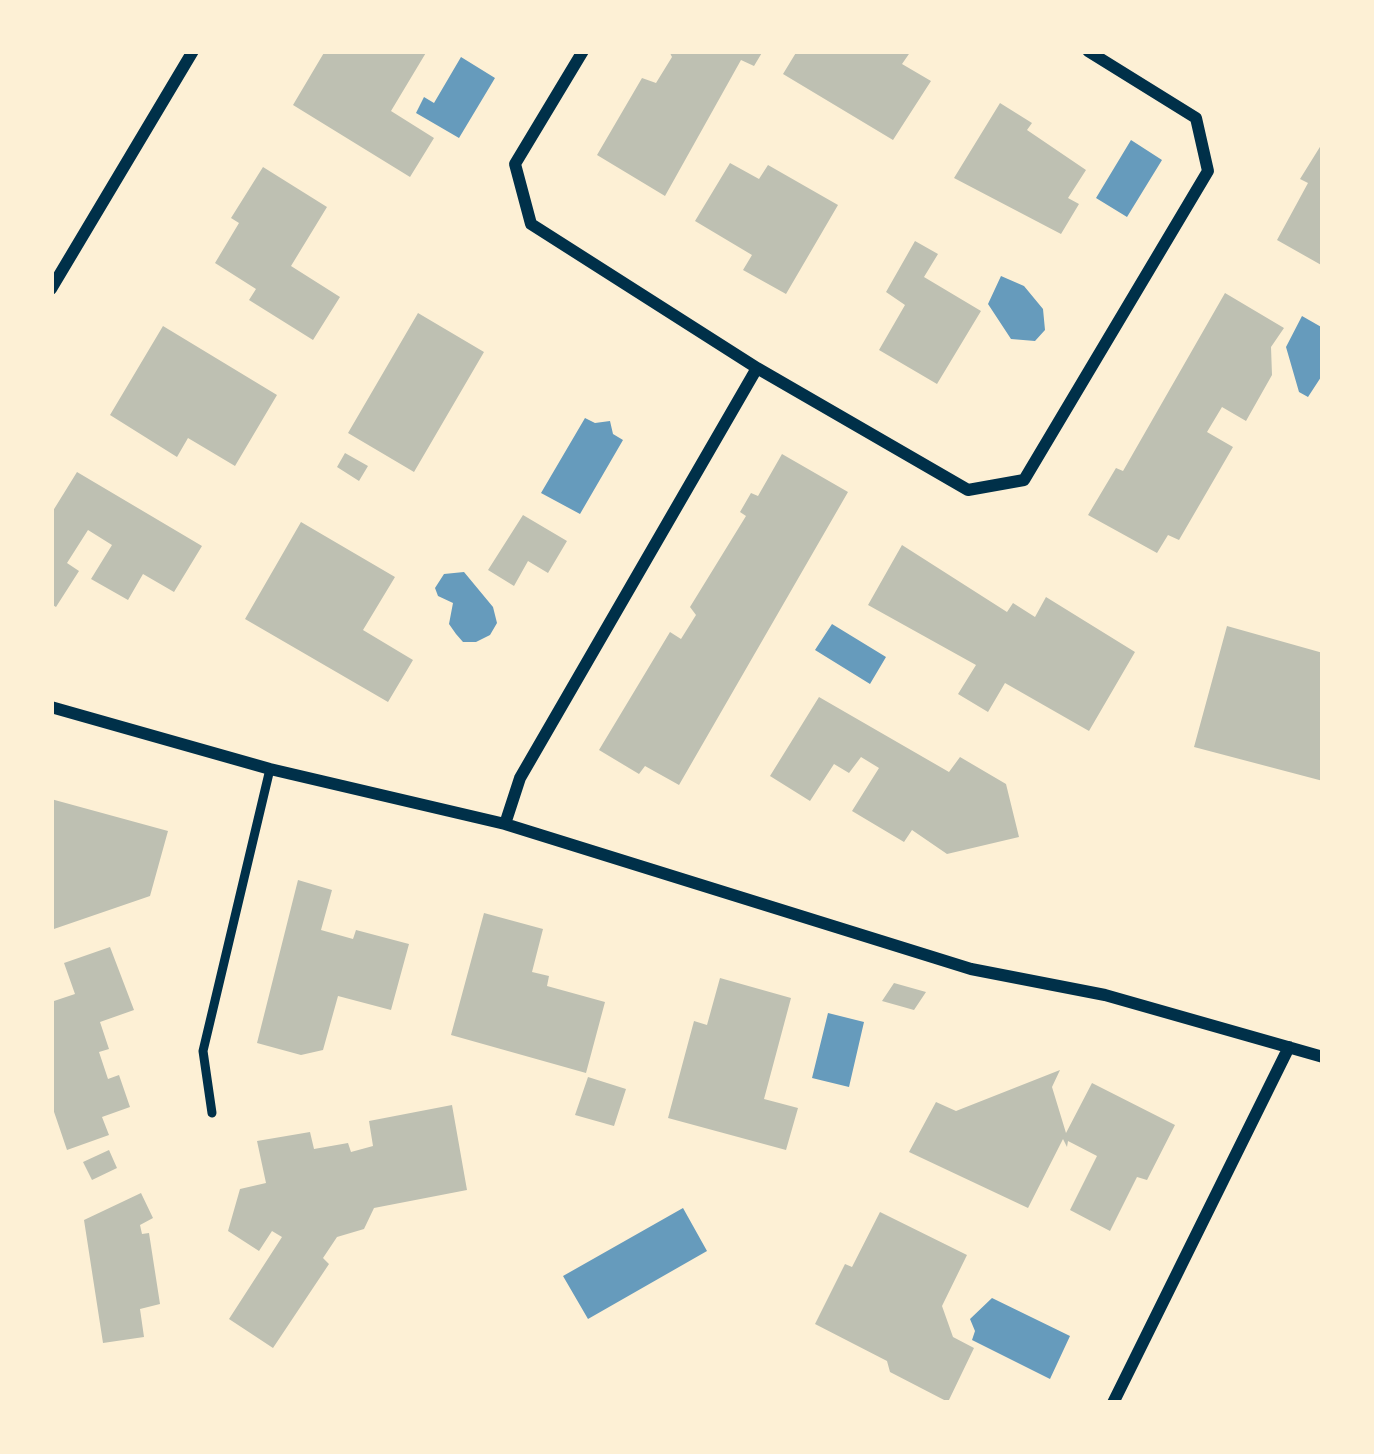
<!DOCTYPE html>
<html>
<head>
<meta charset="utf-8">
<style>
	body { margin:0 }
	#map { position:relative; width:1374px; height:1454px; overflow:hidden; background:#fdf0d5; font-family:Jost,sans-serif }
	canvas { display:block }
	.frame { position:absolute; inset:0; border:54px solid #fdf0d5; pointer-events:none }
</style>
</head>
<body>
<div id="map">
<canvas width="1374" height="1454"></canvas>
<div class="frame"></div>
</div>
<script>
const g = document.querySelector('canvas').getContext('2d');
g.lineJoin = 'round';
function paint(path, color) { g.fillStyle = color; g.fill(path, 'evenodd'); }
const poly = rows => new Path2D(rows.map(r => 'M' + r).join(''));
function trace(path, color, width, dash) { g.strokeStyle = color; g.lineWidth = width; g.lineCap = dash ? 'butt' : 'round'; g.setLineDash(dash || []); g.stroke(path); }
paint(poly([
	[461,57,495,78,459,138,416,113,424,97,434,103],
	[1131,140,1162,160,1127,217,1096,198],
	[1001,276,1024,286,1043,309,1045,330,1035,341,1011,339,988,304],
	[1302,316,1323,328,1323,374,1308,397,1299,392,1286,347],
	[585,418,595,423,610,421,613,434,623,440,580,514,541,493],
	[464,572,493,607,497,623,490,635,476,642,463,642,456,634,449,624,453,603,438,596,435,588,444,574],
	[832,624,886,657,870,684,815,650],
	[828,1013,864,1022,849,1087,812,1078],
	[683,1208,707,1251,588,1319,563,1276],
	[992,1298,1070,1336,1050,1379,972,1340,975,1331,970,1319]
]), '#669bbc');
paint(poly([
	[325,51,427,51,391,111,434,138,410,177,293,105],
	[669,51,763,51,754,66,741,60,665,196,597,155,642,78,656,83,672,57],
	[797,51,911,51,902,64,931,81,893,140,783,74],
	[1000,103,1032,123,1027,130,1086,170,1068,198,1079,204,1061,234,954,178],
	[1323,142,1323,266,1277,240,1308,183,1300,179],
	[730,163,759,179,768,165,838,205,786,294,743,270,752,255,695,221],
	[263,167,327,207,291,266,340,297,313,340,249,300,256,289,215,263,239,223,231,218],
	[915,241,938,254,924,277,981,311,937,384,879,350,905,305,886,292],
	[1225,293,1284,328,1271,347,1272,375,1246,421,1222,407,1207,432,1233,447,1179,540,1168,535,1157,553,1088,515,1116,468,1123,471],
	[418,313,484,352,414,472,348,433],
	[163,326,277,395,235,466,188,438,177,457,110,415],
	[345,453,368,466,359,481,337,467],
	[782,454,848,492,679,785,645,766,639,774,599,750,670,632,681,639,696,615,690,607,746,516,740,512,751,493,758,496],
	[77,472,202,546,174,592,143,574,128,600,91,579,112,545,88,530,67,563,79,571,56,607,51,604,51,514],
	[523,515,567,541,548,573,528,561,514,586,488,570],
	[301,522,395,577,363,630,413,660,388,702,245,619],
	[902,545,1007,612,1013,603,1035,617,1046,597,1135,652,1089,731,1005,683,988,712,958,694,976,665,868,605],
	[1227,626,1323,653,1323,781,1194,747],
	[819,697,949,772,960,757,1006,784,1019,837,947,854,912,830,904,842,852,811,879,768,861,757,849,773,834,764,810,801,770,776],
	[51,799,168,831,150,896,51,930],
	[298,880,332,890,321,930,353,939,356,930,409,944,391,1010,338,996,323,1050,301,1055,257,1043],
	[484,913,543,929,532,972,549,976,547,986,605,1002,586,1073,451,1035],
	[110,947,134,1010,100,1022,109,1049,99,1052,108,1079,119,1075,130,1107,102,1117,109,1135,67,1150,51,1103,51,1002,75,994,64,963],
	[720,978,791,998,764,1099,798,1108,786,1150,668,1118,694,1021,707,1025],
	[894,983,926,992,914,1010,882,1001],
	[1060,1070,1052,1087,1066,1133,1092,1083,1175,1125,1147,1180,1137,1177,1110,1231,1070,1210,1097,1156,1068,1141,1067,1147,1063,1139,1028,1208,909,1152,936,1102,956,1111],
	[588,1077,626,1089,614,1126,575,1115],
	[452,1105,467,1190,374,1208,364,1229,337,1237,323,1258,329,1264,273,1348,229,1319,282,1237,272,1231,259,1251,228,1231,240,1189,266,1183,257,1141,310,1132,314,1149,348,1143,351,1152,373,1146,369,1121],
	[109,1150,117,1168,92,1180,83,1162],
	[141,1193,153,1218,140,1225,142,1234,149,1233,160,1304,140,1309,144,1337,103,1343,84,1220],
	[880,1212,967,1255,942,1306,953,1337,974,1348,948,1402,890,1372,887,1361,815,1324,845,1264,852,1267]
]), '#bec0b2');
trace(poly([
	[212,1113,203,1051,270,769]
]), '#003049', 9);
trace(poly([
	[583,51,515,164,531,224,757,368],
	[51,289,193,51],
	[51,707,270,769,505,824,971,969,1105,995,1323,1057],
	[505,824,520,778,757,368,968,490,1024,480,1208,171,1196,118,1088,51],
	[1113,1403,1289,1047]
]), '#003049', 12);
</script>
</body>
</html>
